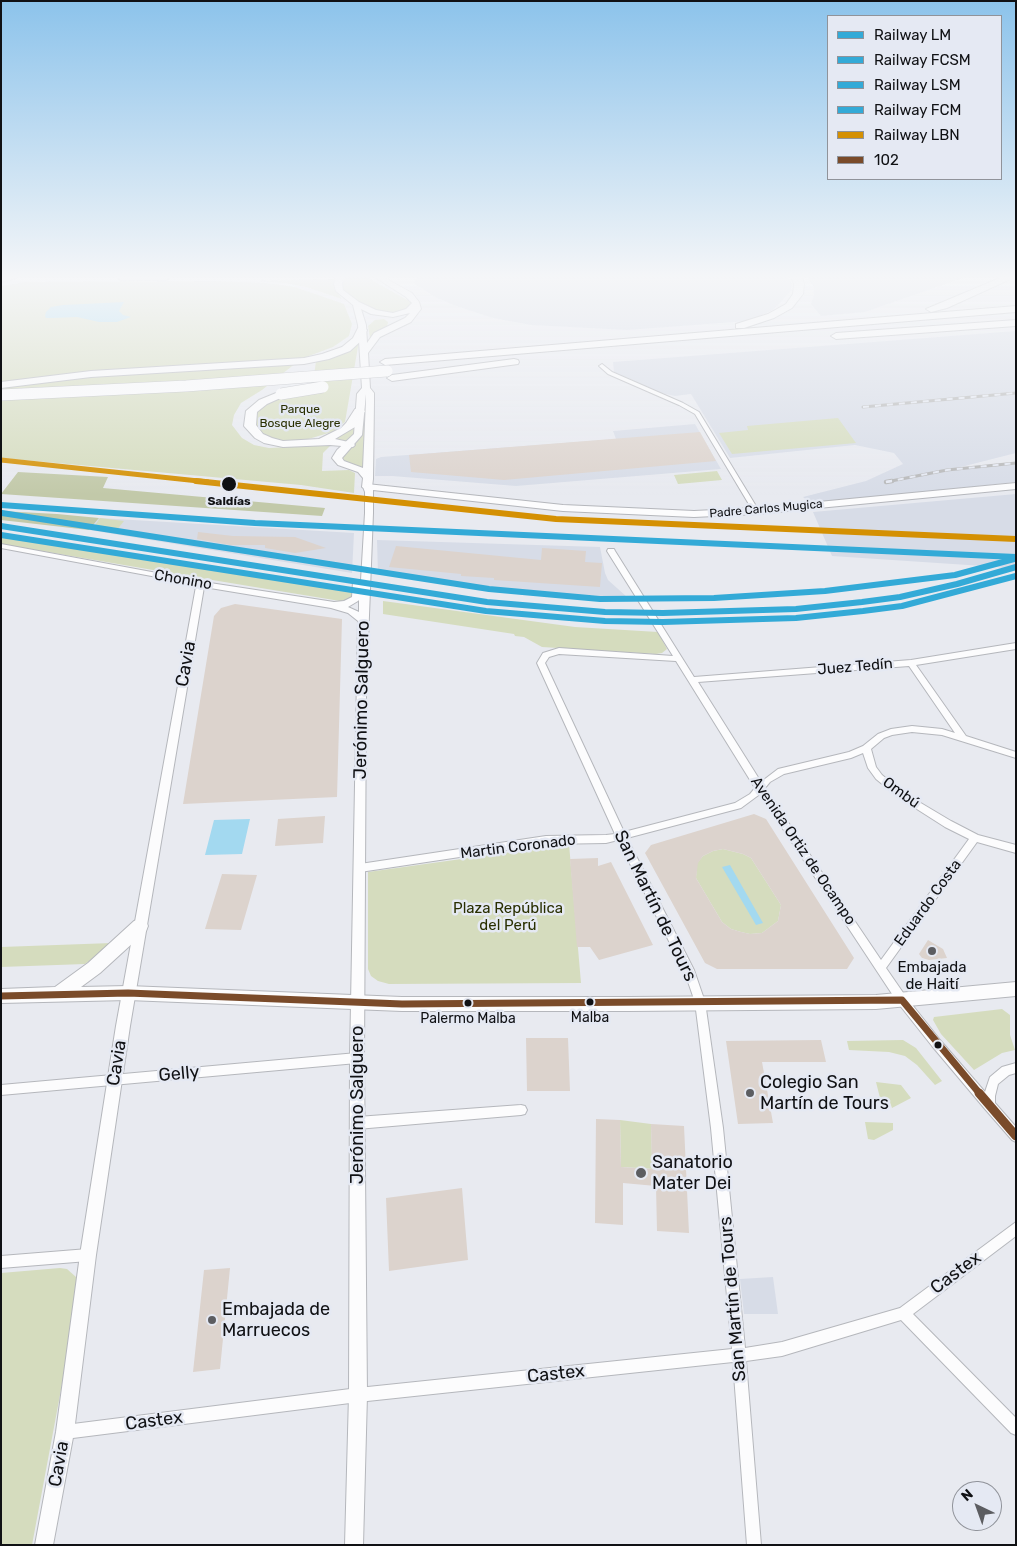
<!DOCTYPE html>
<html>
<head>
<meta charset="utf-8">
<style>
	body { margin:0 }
	#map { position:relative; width:1017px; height:1546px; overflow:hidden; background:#e8eaf0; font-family:Rubik,sans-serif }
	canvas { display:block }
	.frame { position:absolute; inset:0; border:2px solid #101114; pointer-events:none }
	.legend { position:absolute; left:827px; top:15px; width:175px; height:165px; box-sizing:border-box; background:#e5e9f3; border:1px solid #90939a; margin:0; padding:6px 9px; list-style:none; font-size:15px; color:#101114 }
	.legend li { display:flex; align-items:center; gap:10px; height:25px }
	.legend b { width:25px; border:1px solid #90939a }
	.north { position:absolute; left:952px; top:1481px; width:50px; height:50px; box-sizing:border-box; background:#e5e9f3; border:1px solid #90939a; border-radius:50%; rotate:318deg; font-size:14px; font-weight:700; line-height:20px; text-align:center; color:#101114 }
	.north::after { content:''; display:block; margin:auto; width:18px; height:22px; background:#5c5d61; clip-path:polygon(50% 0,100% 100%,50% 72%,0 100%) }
</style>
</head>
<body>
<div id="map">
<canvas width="1017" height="1546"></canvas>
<div class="frame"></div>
<ul class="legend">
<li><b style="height:6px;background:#33aad7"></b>Railway LM</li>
<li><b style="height:6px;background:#33aad7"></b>Railway FCSM</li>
<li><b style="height:6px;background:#33aad7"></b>Railway LSM</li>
<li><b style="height:6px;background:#33aad7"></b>Railway FCM</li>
<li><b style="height:6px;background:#d49003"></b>Railway LBN</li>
<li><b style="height:6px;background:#7a4b2a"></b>102</li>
</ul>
<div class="north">N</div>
</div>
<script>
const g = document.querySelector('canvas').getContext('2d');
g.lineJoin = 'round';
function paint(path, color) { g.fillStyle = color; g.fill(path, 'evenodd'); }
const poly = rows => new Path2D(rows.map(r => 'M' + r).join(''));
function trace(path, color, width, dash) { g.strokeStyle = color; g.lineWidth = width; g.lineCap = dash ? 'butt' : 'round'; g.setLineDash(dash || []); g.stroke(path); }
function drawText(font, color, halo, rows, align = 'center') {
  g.font = font + ' Rubik,sans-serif'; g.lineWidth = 5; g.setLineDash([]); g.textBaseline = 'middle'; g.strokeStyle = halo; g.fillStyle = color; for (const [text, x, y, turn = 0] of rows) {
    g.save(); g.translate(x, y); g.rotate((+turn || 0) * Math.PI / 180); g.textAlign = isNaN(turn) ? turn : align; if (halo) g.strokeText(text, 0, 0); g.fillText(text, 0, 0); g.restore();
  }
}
paint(poly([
	[417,278,788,278,792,284,791,291,773,310,749,321,627,330,531,325,493,318,456,306,435,297,413,283],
	[807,278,963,278,865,312,821,316,811,304,814,295,813,285],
	[1016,331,1016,453,957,468,1016,462,1016,482,812,504,803,497,866,481,903,464,894,453,855,445,730,458,691,394,675,396,661,393,614,372,613,362],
	[695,424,721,469,516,486,392,476,375,476,376,459,381,457,616,439,613,431],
	[1016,494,1016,571,998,567,832,556,813,512],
	[99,518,354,533,352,573,89,530],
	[377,540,600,547,605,573,608,580,627,597,522,593,378,574],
	[773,1277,778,1314,744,1314,740,1279]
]), '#d7dce7');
paint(poly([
	[345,278,368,278,411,302,410,308,395,314,380,312,360,303,344,292,341,285],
	[335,279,335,289,342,299,306,287,285,283,257,281],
	[213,281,267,283,295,287,344,304,352,324,349,336,333,347,301,359,262,390,241,403,234,415,232,425,242,438,254,445,269,448,331,445,323,453,322,471,349,470,355,473,354,493,301,485,1,458,1,286,26,282],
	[384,319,388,322,387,327,370,338,368,326,375,320],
	[359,341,345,422,332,432,305,440,281,441,265,437,254,423,258,409,270,401,285,395,312,390,316,361],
	[366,388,366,476,339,461,348,445,317,442,351,425],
	[838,418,856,443,732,454,719,433,748,430,747,426],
	[717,471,722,480,678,484,674,475],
	[100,518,124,521,116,531,93,528],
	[1,536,352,591,353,594,350,599,340,601,194,577,1,544],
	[383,601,575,627,658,632,667,649,662,653,656,654,542,647,524,637,515,636,514,634,383,614],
	[569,844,581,983,389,984,378,981,371,976,368,969,368,872],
	[723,849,743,854,751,858,781,905,778,921,762,933,750,934,741,932,731,929,722,922,696,878,697,863,703,856,713,851],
	[112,943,85,964,1,967,1,947],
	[1002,1009,1010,1015,1010,1035,1015,1050,1002,1053,974,1070,941,1034,933,1020,934,1017],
	[903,1040,916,1048,942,1081,935,1085,917,1065,905,1056,889,1052,849,1050,847,1041],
	[876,1082,901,1085,911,1098,892,1108,890,1102,881,1102],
	[620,1120,651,1124,652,1159,655,1169,621,1167],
	[865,1122,893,1123,893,1130,874,1140,868,1139],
	[60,1268,67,1269,76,1277,79,1293,32,1545,1,1545,1,1273]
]), '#d5dcbe');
paint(poly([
	[18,472,108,477,103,488,325,508,322,516,1,494],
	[1,511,57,514,99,518,89,530,1,520]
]), '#c2c9a9');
paint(poly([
	[124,302,119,311,123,315,131,317,117,322,99,322,77,317,53,318,46,318,45,316,46,312,51,307,63,305],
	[250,819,242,854,205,855,214,820],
	[730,865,763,923,756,925,722,867]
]), '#a3d9f0');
paint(poly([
	[700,432,716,461,504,480,411,472,409,455],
	[198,532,233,536,295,537,326,548,295,553,265,548,265,545,230,545,197,539],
	[396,546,541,560,542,548,586,551,585,562,602,563,600,587,494,580,494,578,461,576,461,574,389,567],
	[235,604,342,619,337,797,183,804,214,616,221,608],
	[754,814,766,819,854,958,847,969,717,969,705,963,645,853,651,845],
	[723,849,743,854,751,858,781,905,778,921,762,933,750,934,741,932,731,929,722,922,696,878,698,863,703,856,713,851],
	[325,816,323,843,275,846,278,819],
	[598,858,598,866,611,862,653,945,599,960,590,947,577,947,570,859],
	[222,874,257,875,241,930,205,929],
	[928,940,943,949,947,958,929,960,922,958,919,954],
	[526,1038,568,1038,570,1091,527,1091],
	[821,1040,826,1062,762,1062,773,1123,738,1124,726,1041],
	[596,1119,620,1120,621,1167,652,1169,651,1124,684,1126,689,1233,657,1231,656,1186,623,1183,623,1225,595,1223],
	[462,1188,468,1260,389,1271,386,1198],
	[230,1268,220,1369,193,1372,204,1270]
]), '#dcd3cd');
const minor = poly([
	[602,364,612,372,683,403,699,412,759,511,758,512,756,513,753,511,695,414,679,405,608,374,599,366,602,364],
	[1,544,200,581,204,583,200,585,1,548,1,544],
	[608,549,614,549,615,551,694,677,911,660,1016,643,1016,649,916,665,966,736,1016,752,1016,758,942,735,912,732,892,735,884,738,871,749,876,767,882,775,904,793,951,821,978,835,1016,845,1016,853,977,842,886,968,906,997,940,1040,985,1092,990,1077,1002,1067,1016,1063,1016,1073,1009,1075,998,1084,995,1096,995,1103,1016,1127,1016,1142,1012,1140,985,1109,932,1046,898,1003,760,794,741,808,627,838,694,970,705,1002,723,1128,745,1348,782,1342,900,1308,1016,1222,1016,1236,913,1314,1016,1418,1016,1435,1011,1433,901,1320,782,1356,746,1361,761,1545,747,1545,733,1362,358,1402,65,1439,60,1437,58,1432,60,1427,65,1425,358,1388,732,1349,711,1128,695,1002,685,973,618,840,606,843,546,844,360,872,357,871,355,868,357,865,360,864,546,836,606,835,615,834,537,663,543,653,559,648,673,656,607,551,608,549],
	[559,654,676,661,755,788,750,794,735,803,624,832,545,663,549,657,559,654],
	[909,666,955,733,942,729,912,726,891,729,878,734,863,746,849,752,778,769,761,782,698,682,909,666],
	[863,753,868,768,876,779,898,797,945,827,969,839,881,960,765,788,770,782,784,774,851,758,863,753],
	[357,1053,361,1054,362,1058,361,1062,357,1063,1,1095,1,1085,357,1053],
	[521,1105,525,1106,527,1110,525,1114,521,1115,357,1129,353,1127,351,1123,353,1119,357,1117,521,1105],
	[88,1249,92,1251,94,1255,92,1259,88,1261,1,1268,1,1256,88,1249]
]);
const tertiary = poly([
	[1016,483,1016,489,756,514,694,517,563,511,373,490,373,513,366,692,364,1058,367,1395,363,1545,345,1545,349,1395,350,1058,358,621,348,613,331,608,204,587,130,1026,96,1255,74,1432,53,1545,35,1545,56,1432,80,1255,116,1026,197,581,334,602,344,601,352,597,353,582,355,580,361,580,365,513,365,492,363,487,367,484,563,505,694,511,756,508,1016,483],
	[359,600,359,612,348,607,358,601,359,600]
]);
const secondary = poly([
	[1,278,16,278,1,282,1,278],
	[118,278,169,278,166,280,121,280,118,278],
	[336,278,343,278,342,284,343,290,359,302,376,310,393,313,406,309,412,303,406,297,376,278,385,278,412,293,419,302,421,309,411,322,380,337,368,353,370,388,374,393,374,401,373,479,372,487,367,490,362,487,363,478,358,472,338,465,332,458,337,450,354,434,357,394,362,388,358,325,353,305,336,291,334,284,336,278],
	[361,309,371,314,393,317,410,313,405,318,374,333,367,343,366,325,361,309],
	[366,394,366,401,363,468,344,461,342,458,362,435,366,394]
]);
const primary = poly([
	[140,919,146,921,148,926,146,931,100,973,81,987,128,986,402,997,629,997,876,995,1016,982,1016,996,876,1009,629,1011,402,1011,128,1000,1,1003,1,989,55,987,88,963,134,921,140,919]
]);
const motorway = poly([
	[792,278,802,278,804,284,803,294,792,308,774,318,744,328,736,328,736,324,768,314,786,304,793,294,794,284,792,278],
	[1000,278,1013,278,947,308,931,312,926,309,1000,278],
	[1016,306,1016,312,385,365,380,362,385,359,1016,306],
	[1016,320,1016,326,836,339,831,336,836,333,1016,320],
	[362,327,367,330,362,340,350,351,329,359,304,364,91,377,1,388,1,382,91,371,304,358,322,354,342,347,353,338,358,328,362,327],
	[514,359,518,360,519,362,518,364,392,381,387,378,392,375,514,359],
	[281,391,286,394,285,396,267,404,257,412,256,425,263,434,272,438,283,441,319,439,341,428,346,423,355,409,359,408,365,411,355,427,335,439,353,443,355,445,353,447,330,445,283,447,264,443,255,438,244,426,246,411,259,400,281,391]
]);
trace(minor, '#b5b7bc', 2);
trace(tertiary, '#b5b7bc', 2);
trace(secondary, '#b5b7bc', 2);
trace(primary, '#b5b7bc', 2);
trace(motorway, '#b5b7bc', 2);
paint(minor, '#fcfcfd');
paint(tertiary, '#fcfcfd');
paint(secondary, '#fcfcfd');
paint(primary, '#fcfcfd');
paint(motorway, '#fcfcfd');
const railFar1 = poly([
	[863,407,1016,393],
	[886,482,947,470,1016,463]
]);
const rail = poly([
	[886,482,892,481]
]);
trace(railFar1, '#b8b9ba', 3);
trace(rail, '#b8b9ba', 4.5);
trace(railFar1, '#e5e9f3', 2, [6]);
trace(rail, '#e5e9f3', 2.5, [8]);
const motorwayBridge = poly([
	[281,394,323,387],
	[1,395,186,386,387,371]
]);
trace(motorwayBridge, '#b5b7bc', 12, []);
trace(motorwayBridge, '#fcfcfd', 11);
trace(poly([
	[1,996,128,993,402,1004,902,1000,980,1094]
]), '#7a4b2a', 7);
trace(poly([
	[979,1093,1016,1136]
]), '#7a4b2a', 9);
trace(poly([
	[1,505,255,523,1016,557]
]), '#33aad7', 6);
trace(poly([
	[1,526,487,602,605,612,663,613,796,609,862,602,900,597,957,584,1016,567]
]), '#33aad7', 6);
trace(poly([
	[1,535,486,611,605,621,663,622,796,618,863,611,902,606,1016,576]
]), '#33aad7', 6);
trace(poly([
	[2,513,489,589,600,599,714,598,825,591,955,575,1014,559]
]), '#33aad7', 6);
trace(poly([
	[1,460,208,482]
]), '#d49003', 5);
trace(poly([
	[196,481,556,519,1016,539]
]), '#d49003', 6);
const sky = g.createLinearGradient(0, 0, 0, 495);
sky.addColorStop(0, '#8cc3eb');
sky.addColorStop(0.56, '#f5f6f8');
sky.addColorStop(1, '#f5f6f800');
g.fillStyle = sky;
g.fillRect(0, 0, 1017, 495);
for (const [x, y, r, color] of [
	[229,484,8,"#101114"],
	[932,951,5,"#5c5d61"],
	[590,1002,4.5,"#101114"],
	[468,1003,4.5,"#101114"],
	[938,1045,4.5,"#101114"],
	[750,1093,5,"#5c5d61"],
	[641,1173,6,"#5c5d61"],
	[212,1320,5,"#5c5d61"]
]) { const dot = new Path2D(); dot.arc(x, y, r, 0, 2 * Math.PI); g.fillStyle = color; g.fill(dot); trace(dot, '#e5e9f3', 2); }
drawText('12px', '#292f00', '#e5e9f3', [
	["Parque",300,410],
	["Bosque Alegre",300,424]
]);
drawText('bold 12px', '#101114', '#e5e9f3', [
	["Saldías",229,502]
]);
drawText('12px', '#101114', '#e5e9f3', [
	["Padre Carlos Mugica",766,509,-5]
]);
drawText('14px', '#101114', '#e5e9f3', [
	["Malba",590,1018],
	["Palermo Malba",468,1019]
]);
drawText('15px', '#101114', '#e5e9f3', [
	["Chonino",183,580,10],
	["Juez Tedín",855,667,-5],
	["Ombú",901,793,36],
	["Martin Coronado",518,847,-7],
	["Avenida Ortiz de Ocampo",803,851,56],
	["Eduardo Costa",928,903,-54]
]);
drawText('15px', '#292f00', '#e5e9f3', [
	["Plaza República",508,909],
	["del Perú",508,926]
]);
drawText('15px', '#101114', '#e5e9f3', [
	["Embajada",932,968],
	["de Haití",932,985]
]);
drawText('18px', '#101114', '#e5e9f3', [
	["Cavia",186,664,-80],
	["Jerónimo Salguero",362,700,-89],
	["San Martín de Tours",655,906,64],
	["Cavia",117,1063,-81],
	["Gelly",179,1074,-5],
	["Jerónimo Salguero",358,1105,-90],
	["Castex",956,1273,-37],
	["San Martín de Tours",733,1299,-95],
	["Castex",556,1374,-6],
	["Castex",154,1421,-7],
	["Cavia",59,1464,-80]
]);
drawText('18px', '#101114', '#e5e9f3', [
	["Colegio San",760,1083],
	["Martín de Tours",760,1104],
	["Sanatorio",652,1163],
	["Mater Dei",652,1184],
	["Embajada de",222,1310],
	["Marruecos",222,1331]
], 'left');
</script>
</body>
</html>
